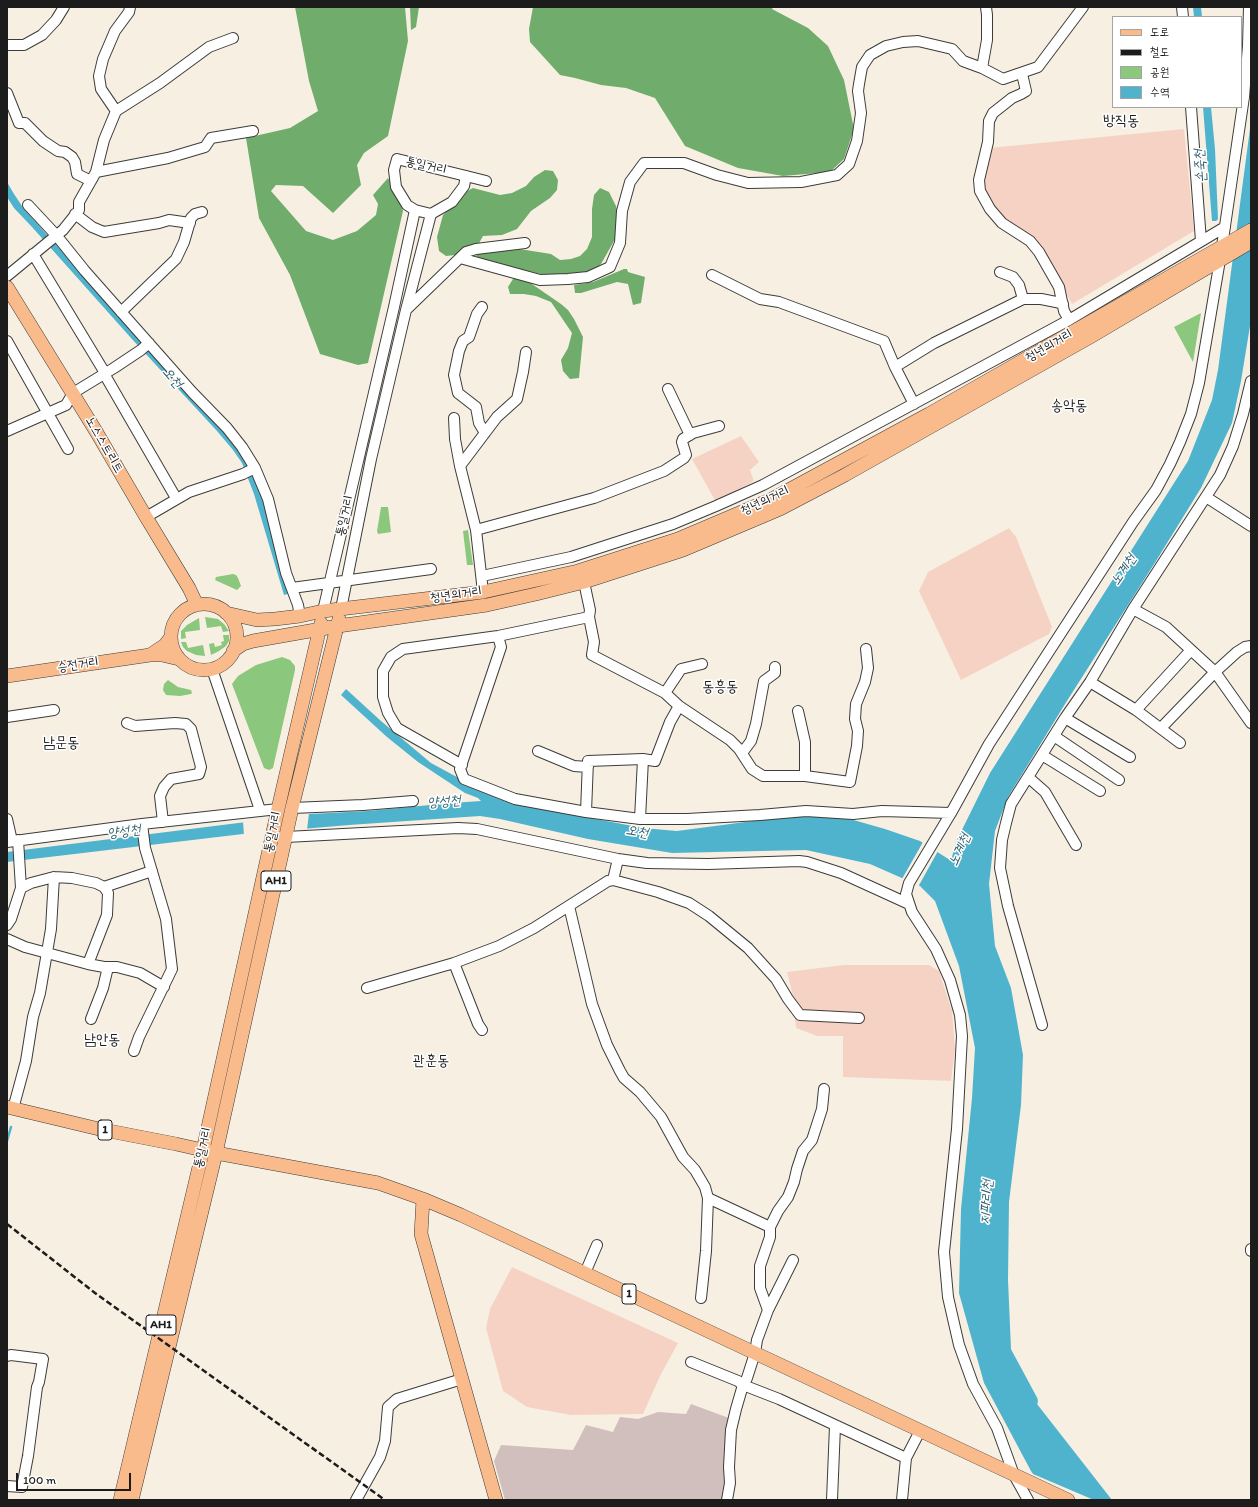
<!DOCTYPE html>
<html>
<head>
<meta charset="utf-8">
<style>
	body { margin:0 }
	#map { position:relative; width:1258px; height:1507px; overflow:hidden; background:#f7f0e2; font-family:Itim,"Poor Story",sans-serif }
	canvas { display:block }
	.frame { position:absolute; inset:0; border:8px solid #1c1c1c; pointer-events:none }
	.legend { position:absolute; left:1112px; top:16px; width:130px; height:92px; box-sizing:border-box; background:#fff; border:1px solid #a4a4a4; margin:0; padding:5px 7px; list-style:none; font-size:12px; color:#1c1c1c }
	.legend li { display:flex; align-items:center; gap:8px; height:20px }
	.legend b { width:20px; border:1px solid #a4a4a4 }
	.scale { position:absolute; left:16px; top:1473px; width:115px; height:18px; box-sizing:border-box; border:2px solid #1c1c1c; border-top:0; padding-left:5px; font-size:12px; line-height:14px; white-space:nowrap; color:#1c1c1c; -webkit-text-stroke:3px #fff; paint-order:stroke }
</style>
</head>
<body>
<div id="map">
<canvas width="1258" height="1507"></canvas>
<div class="frame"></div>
<ul class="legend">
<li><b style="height:5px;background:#fabb8c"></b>도로</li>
<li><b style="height:5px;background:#1c1c1c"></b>철도</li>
<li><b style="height:11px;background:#8bc77c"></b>공원</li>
<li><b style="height:11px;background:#4fb3ce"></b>수역</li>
</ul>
<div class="scale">100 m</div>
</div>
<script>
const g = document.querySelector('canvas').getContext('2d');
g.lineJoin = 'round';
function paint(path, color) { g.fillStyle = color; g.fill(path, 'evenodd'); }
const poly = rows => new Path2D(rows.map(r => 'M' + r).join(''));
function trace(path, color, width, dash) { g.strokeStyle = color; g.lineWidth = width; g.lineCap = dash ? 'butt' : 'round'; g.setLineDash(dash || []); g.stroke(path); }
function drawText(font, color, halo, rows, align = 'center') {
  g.font = font + ' Itim,"Poor Story",sans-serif'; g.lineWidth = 3; g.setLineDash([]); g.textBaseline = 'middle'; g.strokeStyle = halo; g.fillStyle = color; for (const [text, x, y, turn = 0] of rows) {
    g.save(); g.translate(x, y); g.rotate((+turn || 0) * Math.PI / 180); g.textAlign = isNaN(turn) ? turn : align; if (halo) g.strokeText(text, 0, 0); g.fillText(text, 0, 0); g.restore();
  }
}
paint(poly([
	[1184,129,1194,231,1072,304,1042,250,1005,222,984,194,982,181,989,148],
	[741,436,759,462,750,470,754,481,716,502,692,459],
	[1009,528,1016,537,1052,627,1049,634,961,680,919,591,928,572],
	[844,965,929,965,939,971,952,1011,955,1049,951,1081,843,1077,843,1036,817,1036,796,1028,793,996,787,972],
	[512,1267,678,1343,660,1376,643,1414,571,1415,527,1407,503,1391,486,1328,490,1309]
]), '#f6d2c4');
paint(poly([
	[691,1404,729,1418,725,1500,505,1500,494,1461,501,1445,573,1450,586,1425,613,1432,620,1417,638,1419,658,1412,686,1414]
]), '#d1bfbe');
paint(poly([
	[1201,313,1193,362,1174,327],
	[381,507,388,507,391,532,378,534,377,531],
	[468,530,473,565,467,565,463,531],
	[233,574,236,575,238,578,241,586,237,590,215,580,216,577],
	[205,617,218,619,224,624,229,631,223,632,221,626,207,628],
	[199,618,200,630,185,632,186,638,181,639,181,631,187,625],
	[223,635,229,635,229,641,226,646,219,651,211,655,209,644,214,643,215,647,222,645,221,642,224,641],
	[181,642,186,642,188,648,203,645,205,656,196,655,187,651,183,647],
	[282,657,290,660,295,666,295,670,273,768,269,770,264,768,232,684,238,676,256,665],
	[168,680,178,687,191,690,192,693,191,694,180,696,166,695,163,690,164,684]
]), '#8bc77c');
paint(poly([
	[295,7,405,7,408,41,388,136,364,153,357,165,361,185,333,213,303,186,276,185,271,191,306,231,333,240,357,231,376,215,378,204,373,195,388,178,398,198,403,211,368,363,358,365,320,354,290,275,259,218,246,138,290,128,318,111,309,81],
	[410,7,419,7,416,27,411,30],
	[533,7,773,7,772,9,808,28,828,46,844,80,854,129,844,159,830,172,783,176,738,168,685,146,655,98,626,88,601,85,575,78,560,75,530,42,529,29],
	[545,170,553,171,558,180,557,190,550,198,531,211,517,229,502,235,483,236,478,245,455,255,446,256,439,251,437,237,443,215,465,192,473,188,500,195,512,193,526,186,534,177],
	[600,188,609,192,616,206,619,218,618,234,601,264,592,272,571,274,541,274,482,260,476,256,480,251,513,248,551,254,560,260,571,259,580,256,587,249,592,237,592,209,594,195],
	[624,269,627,269,628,272,645,277,641,303,633,305,628,284,617,282,581,293,575,293,574,285,593,282],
	[519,278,529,282,561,304,568,310,574,319,583,337,579,378,570,379,563,371,561,360,568,348,572,333,551,302,536,296,524,294,510,294,508,287,513,279]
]), '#70ac6c');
paint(poly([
	[1193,7,1201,7,1202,17,1194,17],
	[1203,107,1211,107,1215,149,1218,219,1216,221,1212,221],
	[1251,121,1251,320,1241,381,1232,423,1201,488,1156,561,1065,704,1008,797,995,831,989,884,995,946,1011,988,1023,1055,1021,1105,1009,1202,1008,1280,1012,1372,1112,1500,1051,1500,1031,1471,984,1383,959,1293,961,1209,972,1098,975,1048,959,966,935,901,920,886,870,864,806,850,672,853,588,839,500,819,480,816,349,825,243,834,7,862,7,852,310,814,368,811,451,803,481,801,478,798,465,793,418,762,387,737,341,695,346,689,381,721,431,763,468,783,575,815,643,828,677,831,791,816,830,816,850,819,885,829,920,841,950,860,952,857,956,842,990,773,1188,461,1212,400,1218,370],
	[7,182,14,194,24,209,164,365,215,420,248,462,264,500,291,593,284,595,254,494,242,463,233,450,217,431,131,338,32,227,14,208,7,197]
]), '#4fb3ce');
paint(poly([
	[309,813,307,830,244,836,243,821],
	[923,842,938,851,918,887,902,879],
	[1033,1474,1094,1500,1049,1500]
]), '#f7f0e2');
trace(poly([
	[7,1141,11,1127]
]), '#4fb3ce', 2.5);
trace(poly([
	[1003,1349,1031,1401]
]), '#4fb3ce', 14);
const minor = poly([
	[1182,7,1183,17],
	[7,45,24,45,42,35,56,20,64,7],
	[982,68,987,40,987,15,986,7],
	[7,93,19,123,25,123,43,141,58,151,65,152,72,157,75,162,77,174,91,181],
	[1191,107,1201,241],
	[116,111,160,83,209,47,233,38],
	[96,172,168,158,205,147,211,138,253,131],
	[466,176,464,186,452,202,431,214,415,210,407,205,396,187,394,170,397,159,466,176,486,181],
	[28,205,56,235,85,271,192,392,227,428,242,447,255,468,268,499,286,573,298,605,300,616],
	[75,214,92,227,104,232,159,223,169,220,190,223],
	[33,254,105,373,106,377,176,498],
	[460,258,540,280,568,279,588,277,610,267,620,243,622,211,630,182,644,163,684,163,717,175,748,183,801,182,837,175,849,164,857,141,861,113,858,91,859,84,862,67,870,55,886,46,903,42,918,41,952,49,963,61,982,68,1003,79,1038,67,1083,7],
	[1000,272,1013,277,1019,285,1023,299],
	[712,275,760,299,779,302,884,341,895,367,914,404],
	[7,276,63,230,79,210,79,202,96,172,104,140,116,111,101,89,99,76,103,59,115,31,129,12,130,7],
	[482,307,477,314,469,337,463,341,459,351,454,375,458,393,476,407,479,423,485,433],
	[406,310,466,252,476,249,525,243],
	[121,312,176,259,184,242,191,218,195,214,202,212],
	[1069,320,1225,227],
	[7,341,68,449],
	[895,367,934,343,1023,299,1041,299,1056,302,1063,304],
	[668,389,690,435],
	[454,418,455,439,460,466],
	[7,431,66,405,73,393,114,368,141,350,149,343],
	[1206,497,1251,526],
	[146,517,189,492,243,474,255,468],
	[476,530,594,498,664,471,684,458,686,455,682,442,683,439,693,433,719,426],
	[482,576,571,557,673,524,716,506,763,485,1069,320,1064,311,1059,287,1039,252,1030,241,1002,223,990,209,980,191,979,180,988,142,989,121,993,113,1012,98,1021,94,1026,91,1022,74],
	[292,588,431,569],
	[483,592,476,530,460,466,497,417,517,399,523,372,526,352],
	[341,609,371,459,406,310,431,214],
	[1133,609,1166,627,1215,672,1251,723],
	[323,611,394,307,415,210],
	[589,617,594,642,592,655,665,693,679,706,730,740,739,749,752,769,763,776,805,776,850,782,857,746,858,731,855,719,856,704,865,682,868,668,866,649],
	[498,636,501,647,460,769,464,779,515,799,586,812,640,819,687,819,760,815,806,811,853,814,882,811,951,813],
	[212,669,260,810],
	[1090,682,1136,710,1180,743],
	[665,693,681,669,702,664],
	[1136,710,1191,650],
	[798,711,805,742,805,776],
	[7,717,54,710],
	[1065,718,1130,757],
	[127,723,135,726,175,723,186,724,191,729,201,767,199,774,171,779,164,787,160,796,163,822],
	[1161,728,1215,672,1237,652,1245,647,1251,646],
	[1054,736,1119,780],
	[538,751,574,766,588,767],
	[742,753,751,741,756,724,764,681,775,673,775,667],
	[1042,755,1100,791],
	[462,765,397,728,388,713,383,697,383,671,391,657,403,649,498,636,589,617,590,610,584,582],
	[1028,777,1045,792,1076,845],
	[292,808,363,805,413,801],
	[586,812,588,761,643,759,655,761,670,722,679,706],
	[7,819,12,841],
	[640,819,643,759],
	[286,837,458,828,477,829,618,859,647,863,708,864,799,861,807,862,841,873,909,904],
	[18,840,21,888],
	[7,842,142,824,278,809],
	[613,880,618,859],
	[104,887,152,871],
	[569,906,592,1004,607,1045,620,1071,624,1078,640,1092,661,1117,683,1157,695,1170,705,1187,708,1198,706,1251,701,1298],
	[7,925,11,919,21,888,31,883,54,877,72,878,96,883,104,887,108,893,107,915,88,964],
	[7,939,25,947,88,964,104,967,117,967,140,973,164,987],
	[454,963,478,1024,482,1030],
	[367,988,454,963,499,946,534,928,608,881,613,880,658,892,689,903,709,916,748,948,776,979,788,999,800,1015,859,1018],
	[91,1019,103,988,108,967],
	[1042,1025,1008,906,1000,868,1002,840,1006,823,1011,804,1065,718,1090,682,1133,609,1220,475,1233,446,1243,414,1251,381],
	[134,1051,139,1037,172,969,166,919,145,848,142,824],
	[13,1109,26,1061,33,1017,40,993,51,929,54,877],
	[708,1198,770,1227,778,1211,788,1197,794,1182,797,1169,803,1151,812,1140,822,1109,824,1089],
	[1251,1249,1251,1251],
	[585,1273,597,1245],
	[768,1310,760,1288,760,1266,770,1237,770,1227],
	[7,1356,11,1355,43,1359,39,1382,37,1387,28,1456,22,1487,7,1486],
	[691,1362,738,1381,743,1385,779,1399,906,1458],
	[356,1500,380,1457,385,1441,388,1407,397,1399,462,1379],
	[727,1500,730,1483,729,1467,731,1430,736,1409,743,1385,747,1378,755,1353,757,1340,768,1310,793,1260],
	[832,1500,835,1426],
	[902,1500,906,1458,920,1431],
	[1028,1500,1014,1475,997,1428,973,1384,959,1345,948,1297,944,1252,957,1129,962,1036,960,1015,950,980,936,949,912,912,906,894,909,883,951,813,989,744,1133,522,1156,490,1170,464,1180,442,1191,414,1199,383,1220,260,1244,97,1248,46,1249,7]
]);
const major = poly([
	[7,287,97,433,146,517,189,588,197,605],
	'171 637a33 33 0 1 1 66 0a33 33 0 1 1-66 0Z',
	[226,613,257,620,275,619,300,616,323,611,483,592,578,571,678,539,772,499,929,414,1251,230],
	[171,637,165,645,150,655,162,655,179,659],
	[233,651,243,644,253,641,338,626,487,605,536,594,584,582,683,550,780,509,845,475,1092,336,1251,242],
	[7,676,150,655],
	[7,1107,99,1129,176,1144,216,1153,378,1183,423,1199,461,1215,1068,1500],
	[423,1199,421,1234,496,1500],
	[120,1500,203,1150,278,809,321,623],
	[132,1500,216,1153,292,808,339,619]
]);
trace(minor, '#3d3c3a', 12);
trace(major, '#3d3c3a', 14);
trace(minor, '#fff', 10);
trace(major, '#fabb8c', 13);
trace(poly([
	[7,1224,95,1293,385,1500]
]), '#1c1c1c', 2.5, [6, 3]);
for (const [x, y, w] of [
	[276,881,30],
	[105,1130,14],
	[629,1294,14],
	[161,1325,30]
]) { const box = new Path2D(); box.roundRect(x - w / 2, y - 10, w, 20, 3); g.fillStyle = '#fff'; g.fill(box); trace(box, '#1c1c1c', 1); }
drawText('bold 12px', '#1c1c1c', null, [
	["AH1",276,881],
	["1",105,1130],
	["1",629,1294],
	["AH1",161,1325]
]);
drawText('13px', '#1c1c1c', '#fff', [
	["통일거리",426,166,13],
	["청년의거리",1049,346,-30],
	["노스스트리트",104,445,60],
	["청년의거리",765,501,-25],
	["통일거리",345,516,-77],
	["청년의거리",456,595,-8],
	["승전거리",78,665,-8],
	["통일거리",273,832,-78],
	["통일거리",203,1148,-77]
]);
drawText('italic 14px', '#33606c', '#fff', [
	["손죽천",1201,166,-94],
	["오천",172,378,49],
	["노계천",1124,570,-56],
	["양성천",444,802,-4],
	["양성천",124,832,-7],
	["오천",637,832,9],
	["노계천",960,850,-66],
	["지파리천",987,1202,-86]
]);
drawText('15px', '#1c1c1c', '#fff', [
	["방직동",1121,121],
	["송악동",1069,406],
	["동흥동",720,687],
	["남문동",61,743],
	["남안동",102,1040],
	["관훈동",431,1061]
]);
</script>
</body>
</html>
